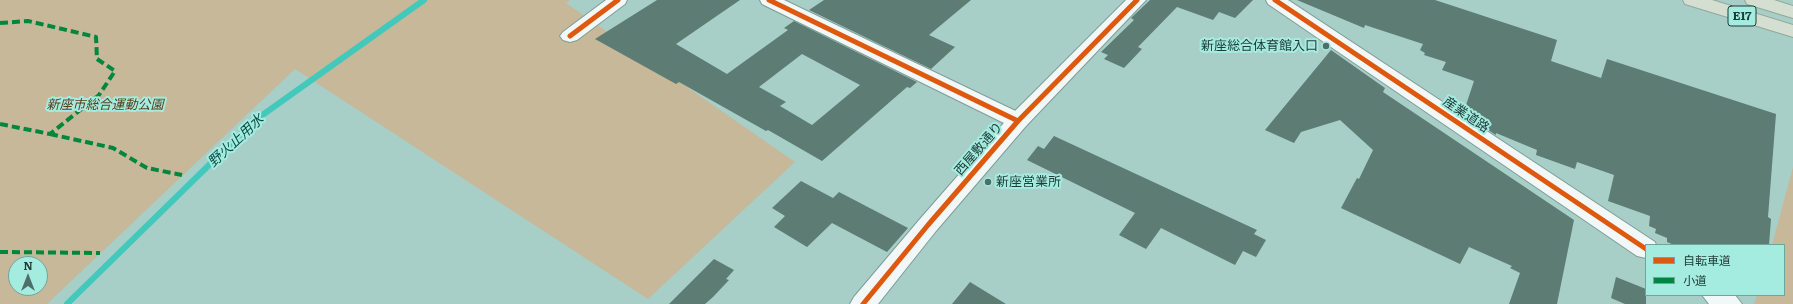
<!DOCTYPE html>
<html>
<head>
<meta charset="utf-8">
<style>
	body { margin:0 }
	#map { position:relative; width:1793px; height:304px; overflow:hidden; background:#a8cec8; font-family:Literata,"Noto Sans JP",serif }
	canvas { display:block }
	.legend { position:absolute; left:1645px; top:244px; width:140px; height:52px; box-sizing:border-box; background:#a5ece0; border:1px solid #6fa59c; margin:0; padding:5px 7px; list-style:none; font-size:12px; color:#1e3b37 }
	.legend li { display:flex; align-items:center; gap:8px; height:20px }
	.legend b { width:20px; border:1px solid #6fa59c }
	.north { position:absolute; left:8px; top:256px; width:40px; height:40px; box-sizing:border-box; background:#a5ece0; border:1px solid #6fa59c; border-radius:50%; rotate:0deg; font-size:11px; font-weight:700; line-height:16px; text-align:center; color:#1e3b37 }
	.north::after { content:''; display:block; margin:auto; width:14px; height:18px; background:#4e6e6a; clip-path:polygon(50% 0,100% 100%,50% 72%,0 100%) }
</style>
</head>
<body>
<div id="map">
<canvas width="1793" height="304"></canvas>
<ul class="legend">
<li><b style="height:5px;background:#de580e"></b>自転車道</li>
<li><b style="height:5px;background:#00873e"></b>小道</li>
</ul>
<div class="north">N</div>
</div>
<script>
const g = document.querySelector('canvas').getContext('2d');
g.lineJoin = 'round';
function paint(path, color) { g.fillStyle = color; g.fill(path, 'evenodd'); }
const poly = rows => new Path2D(rows.map(r => 'M' + r).join(''));
function trace(path, color, width, dash) { g.strokeStyle = color; g.lineWidth = width; g.lineCap = dash ? 'butt' : 'round'; g.setLineDash(dash || []); g.stroke(path); }
function drawText(font, color, halo, rows, align = 'center') {
  g.font = font + ' Literata,"Noto Sans JP",serif'; g.lineWidth = 4; g.setLineDash([]); g.textBaseline = 'middle'; g.strokeStyle = halo; g.fillStyle = color; for (const [text, x, y, turn = 0] of rows) {
    g.save(); g.translate(x, y); g.rotate((+turn || 0) * Math.PI / 180); g.textAlign = isNaN(turn) ? turn : align; if (halo) g.strokeText(text, 0, 0); g.fillText(text, 0, 0); g.restore();
  }
}
paint(poly([
	[0,0,570,0,566,3,795,162,648,299,295,69,47,304,0,304],
	[16,264,40,264,40,288,16,288],
	[1793,167,1793,304,1754,304,1757,295,1784,295,1784,245,1772,245]
]), '#c6b899');
trace(poly([
	[67,304,254,121,424,0]
]), '#43c9bb', 6);
paint(poly([
	[657,0,740,0,676,44,727,74,788,30,784,28,794,21,917,82,910,88,907,87,822,161,768,130,766,131,679,82,676,84,595,39],
	[802,54,860,85,812,125,780,106,786,102,759,87],
	[824,0,971,0,929,35,955,47,931,69,809,10],
	[1150,0,1253,0,1235,18,1219,12,1213,20,1177,7,1138,47,1142,49,1124,68,1104,59,1108,55,1101,52,1134,20,1131,18],
	[1297,0,1435,0,1557,40,1551,61,1601,78,1607,59,1776,114,1768,217,1771,219,1769,245,1674,245,1667,242,1667,238,1655,233,1656,229,1649,226,1650,216,1608,201,1614,175,1577,162,1575,169,1536,155,1537,150,1496,133,1496,135,1463,114,1474,81,1442,70,1446,62,1424,55,1425,53,1420,50,1423,44,1365,25,1364,28],
	[1331,50,1385,88,1383,92,1574,220,1557,304,1509,304,1520,273,1510,268,1512,266,1469,247,1460,264,1341,208,1357,178,1359,179,1373,150,1340,120,1301,132,1294,143,1265,130],
	[1054,136,1257,230,1254,234,1266,240,1256,257,1243,251,1235,265,1161,228,1146,249,1119,235,1135,213,1027,160,1038,146,1044,149],
	[801,181,833,198,839,192,908,228,887,252,832,223,807,247,774,227,785,216,772,208],
	[714,259,734,270,726,279,729,280,713,297,705,304,669,304],
	[1616,277,1646,289,1646,304,1625,304,1611,298],
	[970,282,1006,304,952,304]
]), '#5c7c74');
const minor = poly([
	[606,0,627,0,625,4,577,40,570,42,563,40,560,36,563,32,606,0],
	[760,0,784,0,1026,116,1029,121,1026,126,1018,128,1010,126,762,4,760,0]
]);
const tertiary = poly([
	[1126,0,1146,0,1026,126,936,231,878,304,850,304,854,297,920,219,1010,116,1126,0],
	[1266,0,1288,0,1655,242,1656,245,1646,245,1646,258,1637,256,1268,4,1266,0],
	[1702,295,1735,295,1742,304,1709,304,1702,295]
]);
const motorway = poly([
	[1683,0,1712,0,1793,25,1793,37,1685,4,1683,0],
	[1745,0,1774,0,1793,6,1793,18,1747,4,1745,0]
]);
trace(minor, '#7e9c98', 2);
trace(tertiary, '#7e9c98', 2);
trace(motorway, '#91a899', 2);
paint(minor, '#f2f8f7');
paint(tertiary, '#f2f8f7');
paint(motorway, '#d4ded1');
trace(poly([
	[0,23,28,21,96,37,97,59,115,71,99,95,50,134,0,124],
	[50,134,113,148,147,168,182,175],
	[0,252,100,253]
]), '#00873e', 4, [8, 4]);
trace(poly([
	[769,0,1018,121],
	[1275,0,1646,249],
	[570,36,618,0],
	[863,304,928,225,1018,121,1137,0]
]), '#de580e', 5);
for (const [x, y, r, color] of [
	[1326,46,4,"#4e6e6a"],
	[988,182,4,"#4e6e6a"]
]) { const dot = new Path2D(); dot.arc(x, y, r, 0, 2 * Math.PI); g.fillStyle = color; g.fill(dot); trace(dot, '#a5ece0', 1.5); }
for (const [x, y, w] of [
	[1742,16,28]
]) { const box = new Path2D(); box.roundRect(x - w / 2, y - 10, w, 20, 3); g.fillStyle = '#a5ece0'; g.fill(box); trace(box, '#1e3b37', 1); }
drawText('bold 12px', '#1e3b37', null, [
	["E17",1742,16]
]);
drawText('13px', '#1e3b37', '#a5ece0', [
	["新座総合体育館入口",1318,46],
	["新座営業所",996,182,"left"]
], 'right');
drawText('italic 13px', '#5b3c1c', '#a5ece0', [
	["新座市総合運動公園",105,105]
]);
drawText('13px', '#1e3b37', '#a5ece0', [
	["産業道路",1466,115,34],
	["西屋敷通り",979,149,-49]
]);
drawText('italic 14px', '#0a4e47', '#a5ece0', [
	["野火止用水",236,141,-43]
]);
</script>
</body>
</html>
